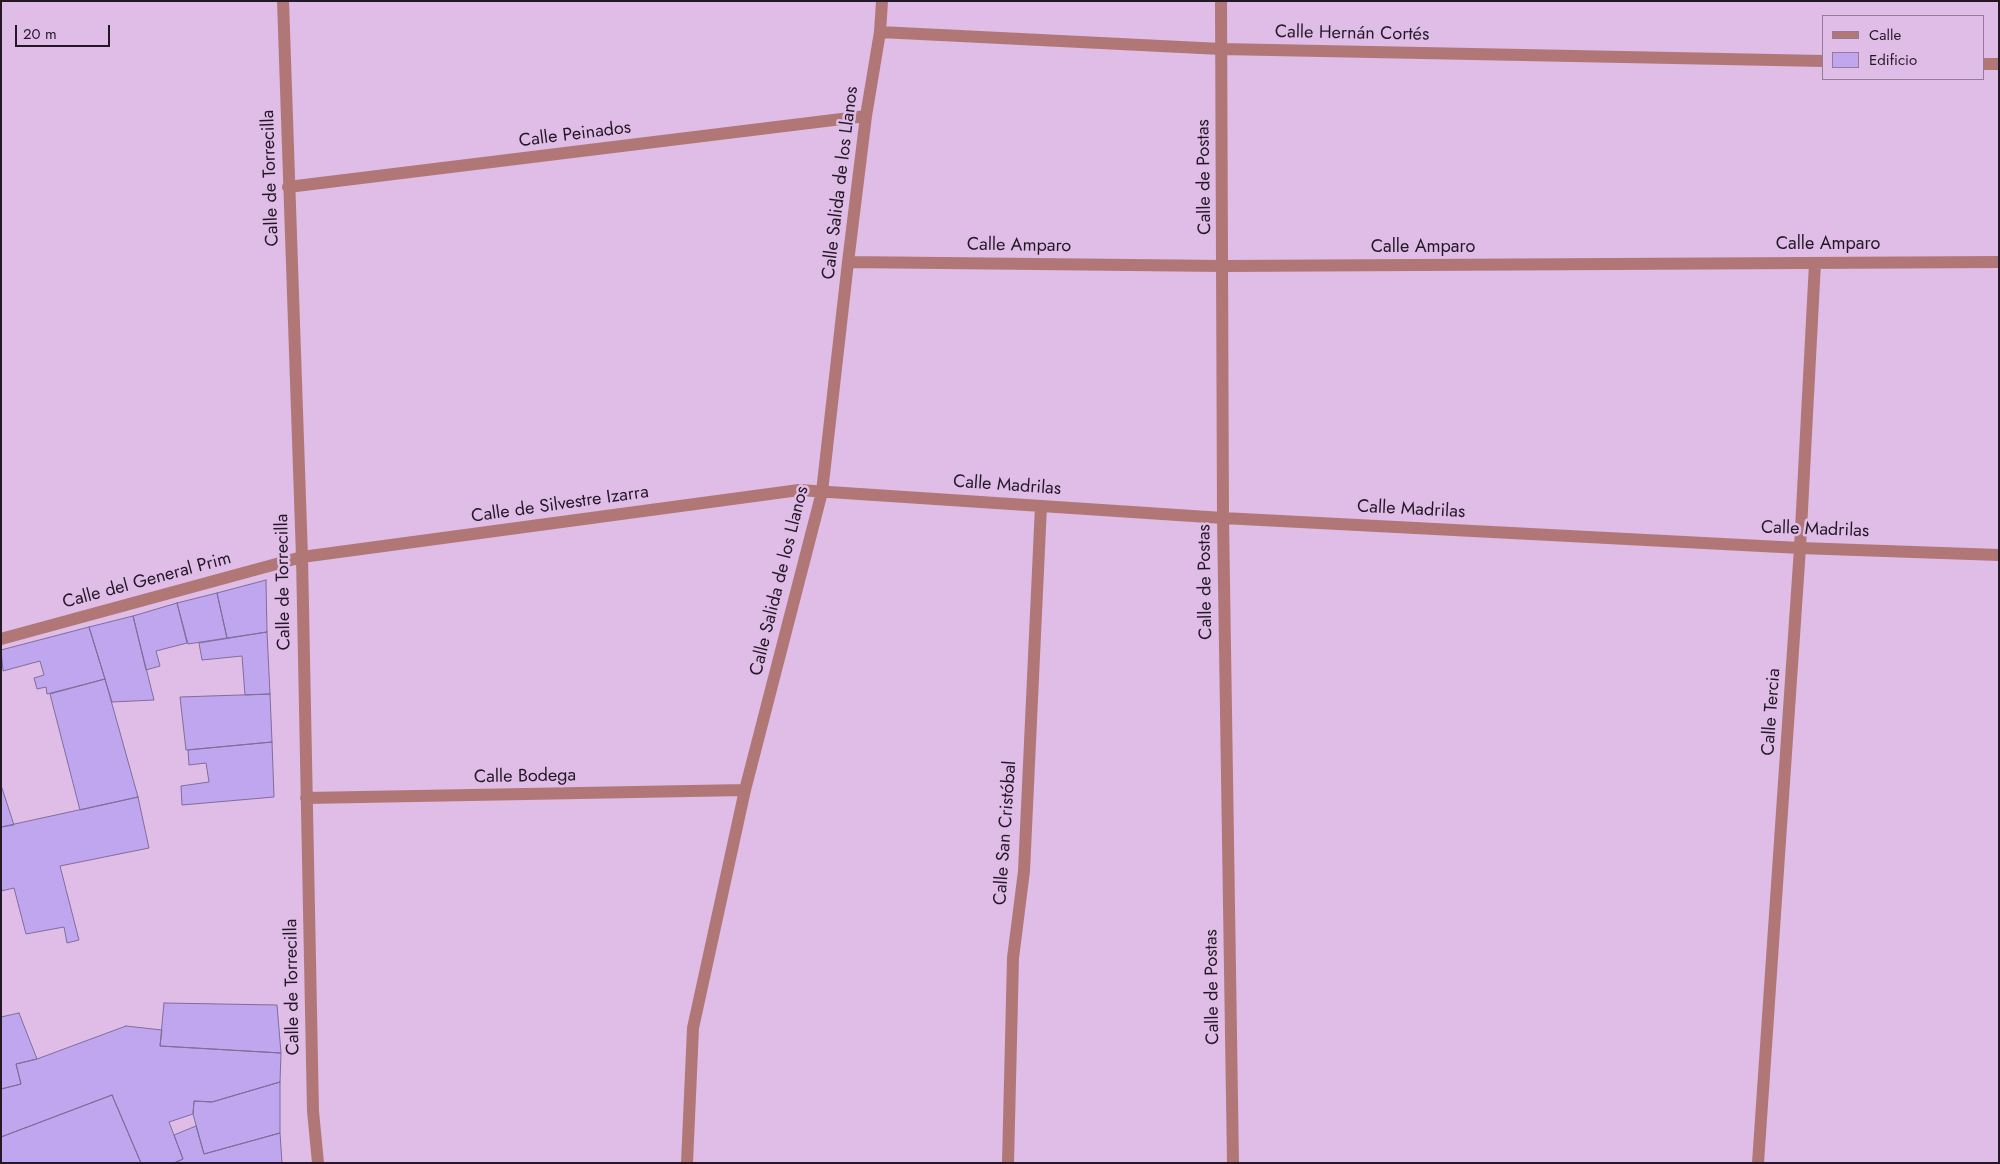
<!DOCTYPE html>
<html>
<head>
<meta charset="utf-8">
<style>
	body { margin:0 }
	#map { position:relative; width:2000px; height:1164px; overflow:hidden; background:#dfbde7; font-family:Jost,sans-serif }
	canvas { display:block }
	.frame { position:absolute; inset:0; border:2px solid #241827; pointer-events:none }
	.legend { position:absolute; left:1822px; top:15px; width:162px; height:65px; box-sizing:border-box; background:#dfbde7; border:1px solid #947b9a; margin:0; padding:6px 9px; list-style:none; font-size:15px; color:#241827 }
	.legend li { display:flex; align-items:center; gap:10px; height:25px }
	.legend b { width:25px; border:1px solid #947b9a }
	.scale { position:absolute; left:15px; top:25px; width:95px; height:22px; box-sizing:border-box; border:2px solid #241827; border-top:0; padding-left:6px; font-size:15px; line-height:18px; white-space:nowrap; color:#241827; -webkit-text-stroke:4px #dfbde7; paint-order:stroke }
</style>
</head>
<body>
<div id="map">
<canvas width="2000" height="1164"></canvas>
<div class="frame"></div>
<ul class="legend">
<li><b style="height:6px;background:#b17776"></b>Calle</li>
<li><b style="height:14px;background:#bfa6ee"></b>Edificio</li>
</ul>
<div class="scale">20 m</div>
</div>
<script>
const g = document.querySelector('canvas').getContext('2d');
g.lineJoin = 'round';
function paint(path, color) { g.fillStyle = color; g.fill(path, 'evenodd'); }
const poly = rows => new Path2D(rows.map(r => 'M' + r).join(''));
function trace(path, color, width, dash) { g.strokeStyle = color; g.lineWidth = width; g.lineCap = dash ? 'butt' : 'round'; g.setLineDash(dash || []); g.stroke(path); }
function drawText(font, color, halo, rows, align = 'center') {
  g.font = font + ' Jost,sans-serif'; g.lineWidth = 5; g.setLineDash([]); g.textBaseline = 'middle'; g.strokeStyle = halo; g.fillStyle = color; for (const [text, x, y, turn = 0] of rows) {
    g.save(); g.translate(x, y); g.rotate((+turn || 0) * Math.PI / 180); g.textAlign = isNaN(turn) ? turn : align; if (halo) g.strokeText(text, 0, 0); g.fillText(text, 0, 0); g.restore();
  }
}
const building = poly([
	[266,580,267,632,227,638,217,593,266,580],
	[217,593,227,638,188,644,177,603,217,593],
	[177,603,187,643,156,651,160,666,146,670,133,616,177,603],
	[133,616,154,700,112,702,89,627,133,616],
	[89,627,105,679,47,694,46,687,37,689,34,678,44,675,40,661,3,671,1,650,89,627],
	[267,632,270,694,245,695,242,656,202,660,199,643,267,632],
	[105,679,138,797,80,810,50,694,105,679],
	[270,694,272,742,186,750,180,697,270,694],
	[272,742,274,797,182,805,181,786,209,782,206,763,189,765,188,750,272,742],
	[1,785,14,825,1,827,1,785],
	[138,797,149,848,60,866,79,940,67,943,64,927,26,934,14,888,1,891,1,827,138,797],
	[164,1003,277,1005,281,1053,160,1046,164,1003],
	[19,1013,37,1059,16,1064,21,1084,1,1089,1,1017,19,1013],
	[126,1026,162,1030,160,1046,281,1053,280,1082,212,1102,194,1101,193,1114,169,1122,183,1159,174,1163,141,1163,112,1095,1,1137,1,1089,21,1084,16,1064,37,1059,126,1026],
	[280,1082,280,1133,204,1154,193,1114,194,1101,212,1102,280,1082],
	[112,1095,141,1163,1,1163,1,1137,112,1095],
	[196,1126,204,1154,280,1133,282,1163,174,1163,183,1159,174,1135,196,1126]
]);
paint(building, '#bfa6ee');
trace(building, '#7d6e9a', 1);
trace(poly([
	[283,1,302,557,313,1111,318,1163],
	[1221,1,1223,518,1233,1163],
	[880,32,1221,49,1824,61],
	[1984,64,1999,64],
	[288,187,866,116],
	[848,262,1223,266,1999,262],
	[1,639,302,557,799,490,1223,518,1800,548,1999,555],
	[306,798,745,790],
	[687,1163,693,1028,745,790,822,492,848,262,866,116,880,32,882,1],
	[1008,1163,1013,958,1024,871,1041,506],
	[1758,1163,1800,548,1815,263]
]), '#b17776', 12);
drawText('18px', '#241827', '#dfbde7', [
	["Calle Hernán Cortés",1352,34,1],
	["Calle Peinados",575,135,-7],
	["Calle de Postas",1205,177,-91],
	["Calle de Torrecilla",271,178,-92],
	["Calle Salida de los Llanos",841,183,-83],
	["Calle Amparo",1828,245],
	["Calle Amparo",1019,246,1],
	["Calle Amparo",1423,248],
	["Calle Madrilas",1007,486,4],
	["Calle de Silvestre Izarra",560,505,-8],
	["Calle Madrilas",1411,510,3],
	["Calle Madrilas",1815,530,2],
	["Calle del General Prim",147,581,-15],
	["Calle Salida de los Llanos",780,581,-76],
	["Calle de Torrecilla",284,582,-91],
	["Calle de Postas",1206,582,-91],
	["Calle Tercia",1772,712,-86],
	["Calle Bodega",525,777,-1],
	["Calle San Cristóbal",1006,833,-86],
	["Calle de Torrecilla",293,987,-91],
	["Calle de Postas",1213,987,-91]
]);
</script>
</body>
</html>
